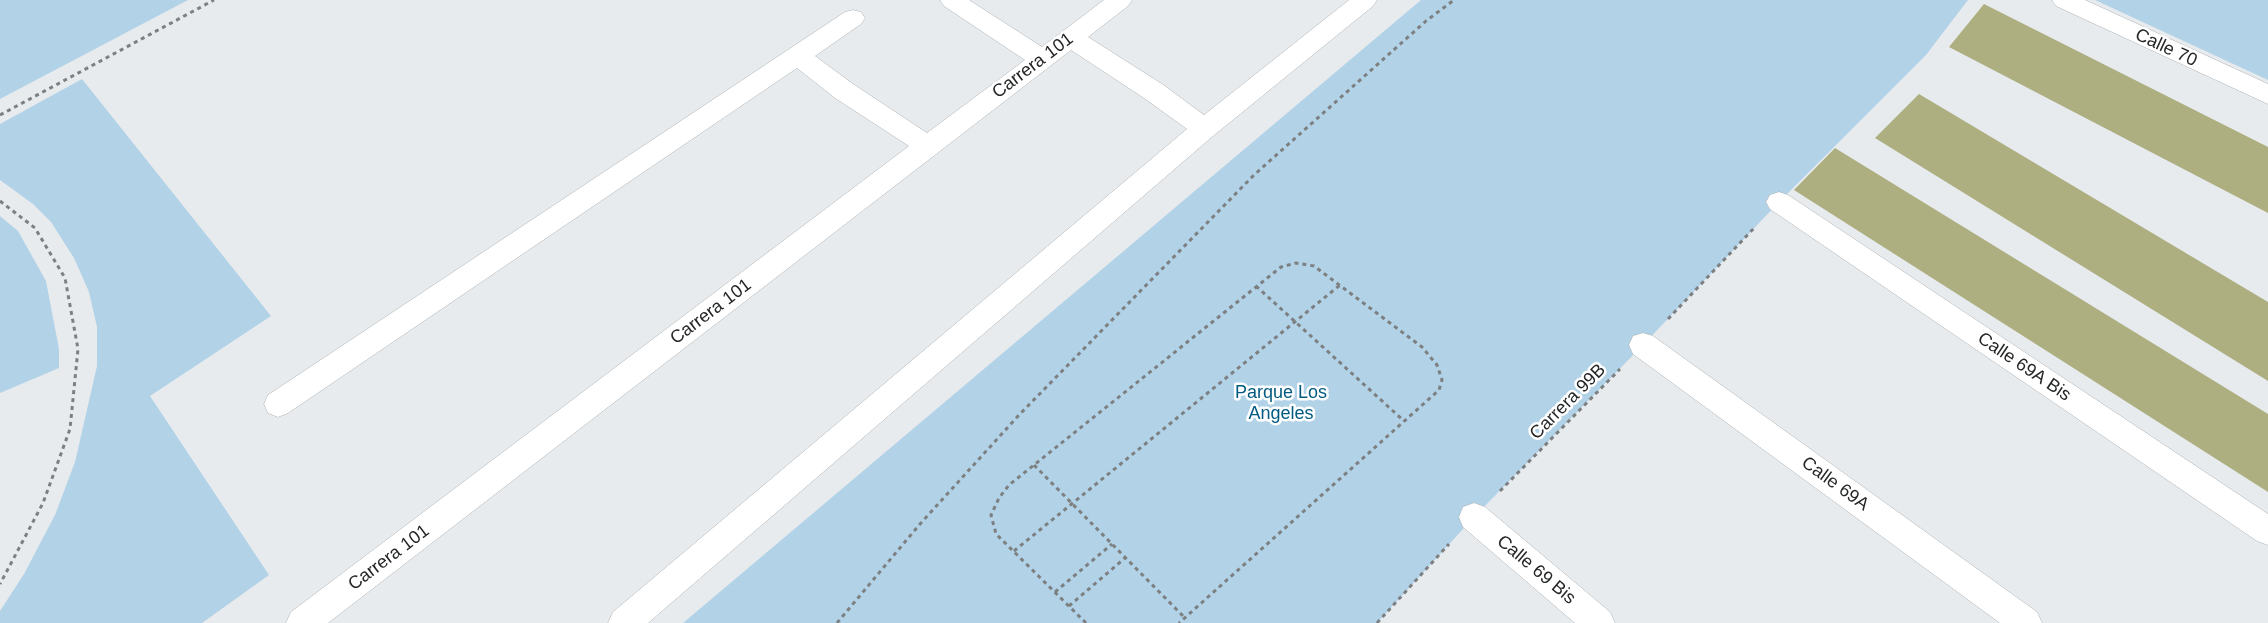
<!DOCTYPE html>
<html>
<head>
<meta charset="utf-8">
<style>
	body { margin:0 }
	canvas { display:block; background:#e7ebee }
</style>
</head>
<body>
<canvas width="2268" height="623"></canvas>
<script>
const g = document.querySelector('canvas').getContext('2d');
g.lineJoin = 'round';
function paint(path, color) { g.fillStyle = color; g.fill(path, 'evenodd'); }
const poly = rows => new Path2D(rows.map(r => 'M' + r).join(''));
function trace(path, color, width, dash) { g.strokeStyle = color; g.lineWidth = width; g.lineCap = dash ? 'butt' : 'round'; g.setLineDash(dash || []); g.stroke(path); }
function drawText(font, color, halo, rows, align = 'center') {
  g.font = font + ' Arial,sans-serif'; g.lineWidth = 5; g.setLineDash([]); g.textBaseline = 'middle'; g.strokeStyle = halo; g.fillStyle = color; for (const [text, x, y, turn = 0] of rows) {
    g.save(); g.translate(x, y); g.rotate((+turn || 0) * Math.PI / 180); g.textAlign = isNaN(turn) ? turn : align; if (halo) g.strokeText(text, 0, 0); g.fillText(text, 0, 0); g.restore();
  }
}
paint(poly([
	[0,0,188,0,0,99],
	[1421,0,1968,0,1926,55,1779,202,1643,345,1474,517,1377,623,683,623],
	[2095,0,2268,0,2268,80],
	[82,79,271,316,150,396,269,575,202,623,0,623,0,611,24,574,55,515,75,462,97,366,97,327,89,292,74,258,51,222,33,204,0,180,0,124],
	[0,216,18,231,46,281,59,349,59,368,0,393]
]), '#b2d2e7');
paint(poly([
	[1984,4,2268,147,2268,213,1949,47],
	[1919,94,2268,302,2268,381,1875,138],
	[1835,148,2268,414,2268,492,1794,190]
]), '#adaf80');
const minor = poly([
	[940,0,969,0,1042,47,1104,0,1132,0,1128,6,1088,37,1162,84,1204,115,1349,0,1377,0,1373,6,1213,136,648,623,608,623,613,612,1187,129,1144,98,1071,50,328,623,286,623,291,612,909,146,835,98,797,68,288,413,278,417,268,413,264,404,268,395,845,12,853,10,861,12,865,18,861,24,815,56,853,84,927,133,1025,60,944,6,940,0],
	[2052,0,2085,0,2268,84,2268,104,2056,6,2052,0],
	[1779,192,1788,195,2268,514,2268,545,2257,541,1770,209,1766,202,1770,195,1779,192],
	[1643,333,1653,336,2037,612,2042,623,2000,623,1633,354,1629,345,1633,336,1643,333],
	[1474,503,1485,507,1610,612,1615,623,1575,623,1463,527,1459,517,1463,507,1474,503]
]);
trace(minor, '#adb1b4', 1);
trace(poly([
	[0,115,214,0],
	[0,201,35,228,65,278,78,349,70,429,43,503,0,584],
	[1256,286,1404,421],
	[1668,319,1756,226],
	[1034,465,1185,618],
	[1500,491,1620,369],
	[1014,551,1340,285],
	[1055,592,1112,544],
	[1069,606,1125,558],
	[837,623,920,524,1019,415,1254,175,1426,21,1454,0],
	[1086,623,996,534,991,515,999,498,1009,485,1281,267,1296,263,1314,266,1422,347,1437,365,1442,380,1439,390,1179,623],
	[1377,623,1449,544]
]), '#7d8082', 3, [4, 4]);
paint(minor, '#fff');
drawText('18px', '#242627', '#fff', [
	["Calle 70",2166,48,25],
	["Carrera 101",1033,66,-37],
	["Carrera 101",711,312,-37],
	["Calle 69A Bis",2024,367,34],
	["Carrera 99B",1568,402,-45],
	["Calle 69A",1835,484,36],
	["Carrera 101",389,558,-37],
	["Calle 69 Bis",1536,570,40]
]);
drawText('18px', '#025a80', '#fff', [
	["Parque Los",1281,393],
	["Angeles",1281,414]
]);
</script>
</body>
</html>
